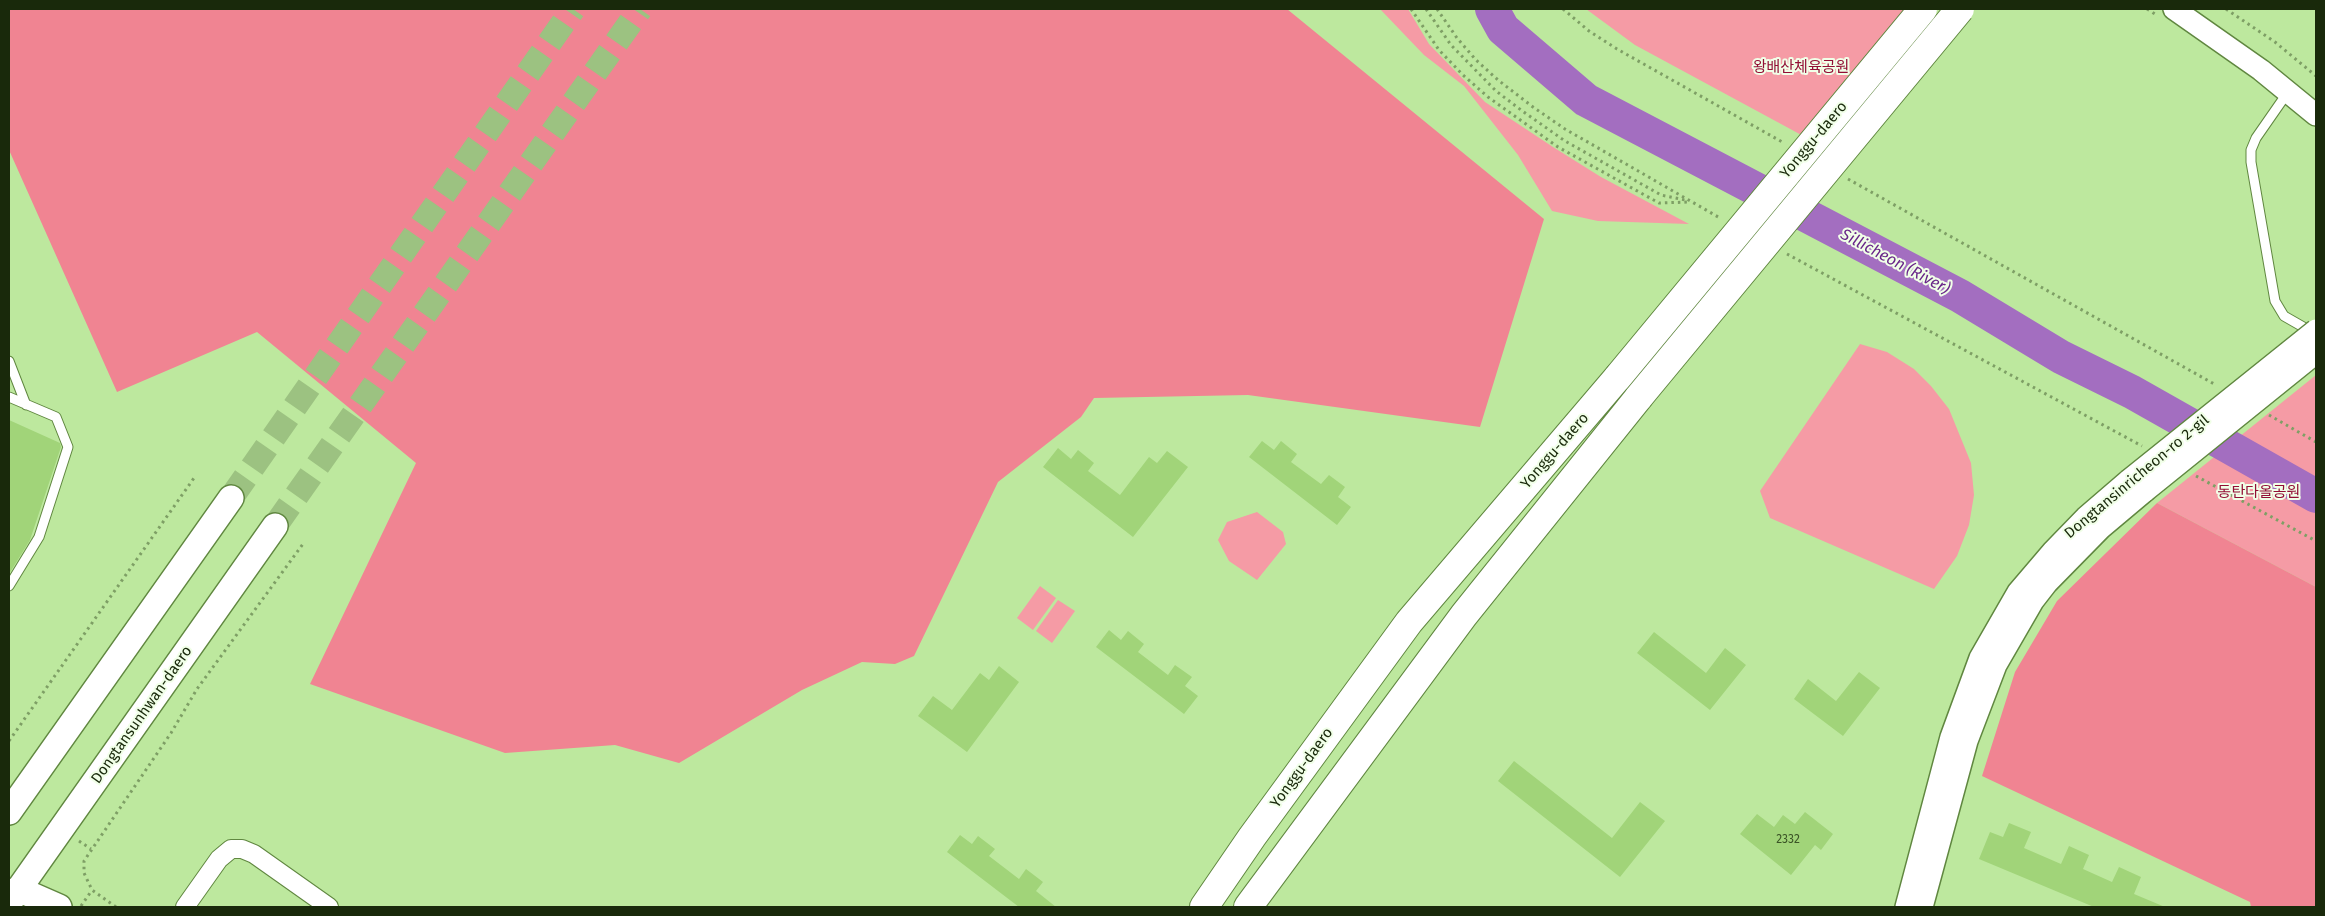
<!DOCTYPE html>
<html>
<head>
<meta charset="utf-8">
<style>
	body { margin:0 }
	#map { position:relative; width:2325px; height:916px; overflow:hidden; background:#bde89e; font-family:"Fira Sans",sans-serif }
	canvas { display:block }
	.frame { position:absolute; inset:0; border:10px solid #19290b; pointer-events:none }
</style>
</head>
<body>
<div id="map">
<canvas width="2325" height="916"></canvas>
<div class="frame"></div>
</div>
<script>
const g = document.querySelector('canvas').getContext('2d');
g.lineJoin = 'round';
function paint(path, color) { g.fillStyle = color; g.fill(path, 'evenodd'); }
const poly = rows => new Path2D(rows.map(r => 'M' + r).join(''));
function trace(path, color, width, dash) { g.strokeStyle = color; g.lineWidth = width; g.lineCap = dash ? 'butt' : 'round'; g.setLineDash(dash || []); g.stroke(path); }
function drawText(font, color, halo, rows, align = 'center') {
  g.font = font + ' "Fira Sans","Noto Sans KR",sans-serif'; g.lineWidth = 4; g.setLineDash([]); g.textBaseline = 'middle'; g.strokeStyle = halo; g.fillStyle = color; for (const [text, x, y, turn = 0] of rows) {
    g.save(); g.translate(x, y); g.rotate((+turn || 0) * Math.PI / 180); g.textAlign = isNaN(turn) ? turn : align; if (halo) g.strokeText(text, 0, 0); g.fillText(text, 0, 0); g.restore();
  }
}
paint(poly([
	[1380,9,1408,9,1429,44,1485,102,1553,147,1601,177,1689,224,1598,221,1552,211,1518,155,1464,86,1424,55],
	[1586,9,1921,9,1818,144,1635,45],
	[1860,344,1887,352,1914,369,1931,386,1949,409,1971,463,1974,495,1969,525,1957,556,1934,589,1770,518,1760,491],
	[2316,375,2316,587,2157,503],
	[1257,512,1283,532,1286,544,1257,580,1229,561,1218,540,1227,522],
	[1040,586,1056,598,1033,630,1017,618],
	[1058,600,1075,611,1052,643,1036,631]
]), '#f59ba5');
paint(poly([
	[9,9,1287,9,1544,219,1480,427,1248,395,1094,398,1081,417,998,482,914,656,895,664,862,662,802,690,679,763,615,745,505,753,310,684,416,463,257,332,117,392,9,150],
	[2157,503,2316,587,2316,907,2251,907,2250,902,1982,776,2015,672,2057,601]
]), '#f08492');
trace(poly([
	[1492,9,1503,29,1586,100,1960,296,2061,357,2132,392,2316,496]
]), '#a36ec0', 34);
paint(poly([
	[9,420,60,443,61,447,30,540,9,574],
	[1262,441,1274,450,1281,441,1297,454,1291,462,1321,484,1329,475,1345,487,1338,497,1351,507,1337,525,1249,457],
	[1058,448,1071,459,1078,450,1094,463,1088,471,1120,495,1149,457,1157,463,1167,451,1188,467,1133,537,1043,467],
	[1109,630,1121,640,1128,631,1144,644,1138,652,1168,675,1175,665,1192,677,1185,686,1198,696,1184,714,1096,647],
	[1654,632,1706,673,1725,648,1746,665,1710,710,1637,653],
	[999,666,1019,682,967,752,918,716,933,696,952,710,980,673,989,680],
	[1859,672,1880,688,1843,736,1794,699,1808,679,1836,701],
	[1514,761,1612,838,1640,802,1665,821,1620,877,1498,781],
	[1805,812,1833,834,1821,850,1815,845,1791,875,1740,834,1757,814,1774,827,1783,815,1795,824],
	[2009,823,2031,832,2024,848,2061,864,2069,846,2089,855,2083,869,2112,882,2119,867,2141,877,2134,894,2165,907,2094,907,1979,859,1990,832,2003,837],
	[960,835,972,844,978,836,995,849,989,856,1019,879,1026,869,1043,882,1036,891,1056,907,1019,907,947,852]
]), '#a1d479');
trace(poly([
	[231,498,573,9],
	[275,526,640,9]
]), '#9cc281', 25, [25, 12]);
const service = poly([
	[2288,92,2256,138,2251,150,2251,162,2275,301,2284,316,2312,332],
	[9,361,26,405],
	[9,397,56,417,68,447,39,537,9,586]
]);
const minor = poly([
	[185,907,219,859,231,849,242,849,254,854,329,907]
]);
const tertiary = poly([
	[2174,9,2261,70,2316,115],
	[1906,907,1951,737,1980,658,2018,592,2053,551,2086,517,2129,480],
	[1922,907,1967,741,1996,665,2033,601,2047,583,2101,528,2145,491]
]);
const secondary = poly([
	[9,812,231,498],
	[18,889,59,907],
	[9,903,275,526]
]);
const trunk = poly([
	[1204,907,1252,837,1409,622,1618,377],
	[1248,907,1464,615,1639,397]
]);
trace(service, '#608740', 11);
trace(minor, '#608740', 20);
trace(tertiary, '#608740', 24);
trace(secondary, '#608740', 28);
trace(trunk, '#608740', 30);
trace(poly([
	[1411,9,1439,50,1463,75,1488,97,1558,147,1659,203,1690,202],
	[1426,9,1451,45,1496,91,1521,110,1565,141,1661,195,1685,200],
	[1437,9,1457,38,1476,60,1498,80,1533,107,1565,129,1720,218],
	[1563,9,1589,31,1617,49,1784,143],
	[2147,9,2155,14],
	[2226,9,2275,42,2316,76],
	[1848,179,2216,385],
	[1787,254,2142,446],
	[2269,415,2316,442],
	[2196,476,2316,541],
	[9,741,194,478],
	[79,841,91,849],
	[81,906,92,890],
	[116,907,92,890,84,873,84,861,171,733,197,689,303,544]
]), '#7e9f65', 3, [2.5, 4]);
trace(service, '#fff', 9);
trace(minor, '#fff', 18);
trace(tertiary, '#fff', 21);
trace(secondary, '#fff', 25);
trace(trunk, '#fff', 28);
const tertiaryBridge = poly([
	[2129,480,2316,330],
	[2145,491,2316,353]
]);
const trunkBridge = poly([
	[1618,377,1923,9],
	[1639,397,1960,9]
]);
trace(tertiaryBridge, '#608740', 24, []);
trace(trunkBridge, '#608740', 30, []);
trace(tertiaryBridge, '#fff', 21);
trace(trunkBridge, '#fff', 28);
drawText('12px', '#3b5426', null, [
	["2332",1788,840]
]);
drawText('15px', '#920e35', '#f1ffe8', [
	["왕배산체육공원",1801,68],
	["동탄다올공원",2259,493]
]);
drawText('15px', '#19290b', '#f1ffe8', [
	["Yonggu-daero",1814,140,-50],
	["Yonggu-daero",1555,451,-49],
	["Dongtansinricheon-ro 2-gil",2137,477,-40],
	["Dongtansunhwan-daero",142,715,-55],
	["Yonggu-daero",1302,768,-54]
]);
drawText('italic 16px', '#692689', '#f1ffe8', [
	["Sillicheon (River)",1895,262,28]
]);
</script>
</body>
</html>
